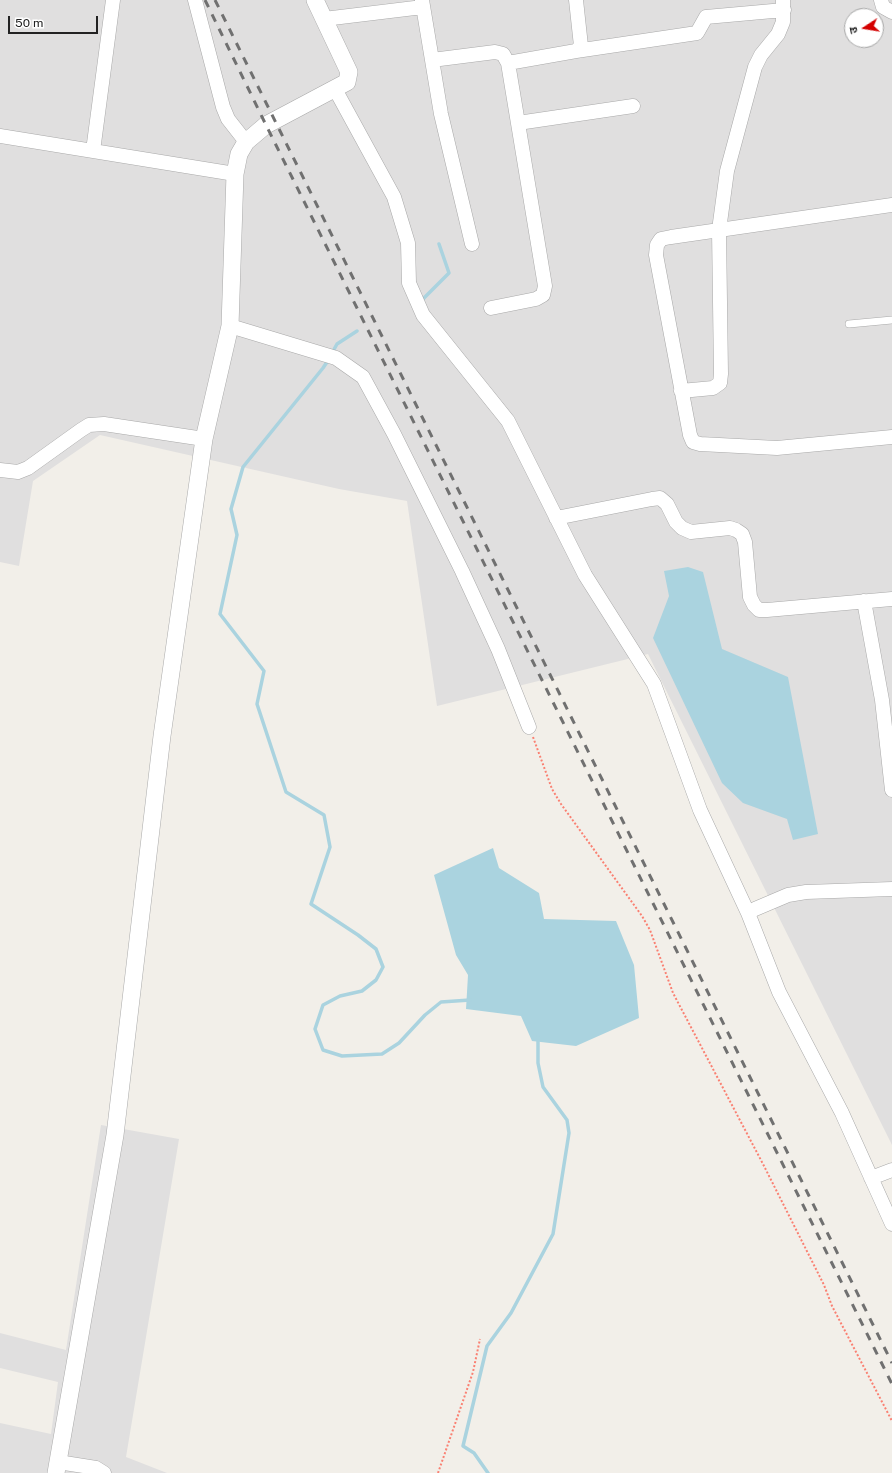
<!DOCTYPE html>
<html>
<head>
<meta charset="utf-8">
<style>
	body { margin:0 }
	#map { position:relative; width:892px; height:1473px; overflow:hidden; background:#f2efe9; font-family:"Public Sans","Noto Sans Devanagari",sans-serif }
	canvas { display:block }
	.north { position:absolute; left:844px; top:8px; width:40px; height:40px; box-sizing:border-box; background:#fff; border:1px solid #a7a7a7; border-radius:50%; rotate:258deg; font-size:11px; font-weight:700; line-height:16px; text-align:center; color:#222 }
	.north::after { content:''; display:block; margin:auto; width:14px; height:18px; background:#d40000; clip-path:polygon(50% 0,100% 100%,50% 72%,0 100%) }
	.scale { position:absolute; left:8px; top:16px; width:90px; height:18px; box-sizing:border-box; border:2px solid #222; border-top:0; padding-left:5px; font-size:12px; line-height:14px; white-space:nowrap; color:#222; -webkit-text-stroke:3px #fff; paint-order:stroke }
</style>
</head>
<body>
<div id="map">
<canvas width="892" height="1473"></canvas>
<div class="north">उ</div>
<div class="scale">50 m</div>
</div>
<script>
const g = document.querySelector('canvas').getContext('2d');
g.lineJoin = 'round';
function paint(path, color) { g.fillStyle = color; g.fill(path, 'evenodd'); }
const poly = rows => new Path2D(rows.map(r => 'M' + r).join(''));
function trace(path, color, width, dash) { g.strokeStyle = color; g.lineWidth = width; g.lineCap = dash ? 'butt' : 'round'; g.setLineDash(dash || []); g.stroke(path); }
paint(poly([
	[0,0,892,0,892,1145,648,654,437,706,407,501,339,489,100,435,33,481,19,566,0,562],
	[852,16,876,16,876,40,852,40],
	[101,1125,179,1139,126,1457,167,1473,0,1473,0,1423,51,1434,58,1382,0,1368,0,1333,66,1350]
]), '#e0dfdf');
paint(poly([
	[688,567,703,572,722,649,788,677,818,834,793,840,787,819,743,803,722,783,653,638,669,596,664,571],
	[493,848,499,868,539,893,544,919,616,921,634,965,639,1018,576,1046,532,1041,521,1016,466,1009,468,975,456,955,434,875]
]), '#aad3df');
trace(poly([
	[421,301,449,273,439,244],
	[332,353,337,344,357,331],
	[329,359,323,368,243,467,231,509,237,535,220,614,264,671,257,704,286,792,324,815,330,847,311,904,358,935,376,949,383,967,376,980,362,991,340,996,323,1005,315,1029,323,1050,342,1056,382,1054,399,1043,425,1015,441,1002,470,1000],
	[488,1473,474,1453,463,1446,487,1346,511,1313,553,1234,569,1133,567,1120,543,1087,538,1063,538,1037]
]), '#aad3df', 3.5);
const service = poly([
	[849,324,892,320]
]);
const minor = poly([
	[195,0,223,107,228,119,246,142],
	[422,0,441,114,472,244],
	[881,0,883,7,892,12],
	[324,19,423,7],
	[576,51,697,33,706,17,784,10],
	[432,60,495,52,503,54,508,63,545,286,543,295,536,299,491,308],
	[508,63,576,51,581,46,576,0],
	[335,89,394,197,408,243,409,283,423,315,508,421,585,575,654,684,700,810,748,913,779,992,842,1113,892,1224],
	[518,123,633,106],
	[0,136,235,174],
	[93,151,113,0],
	[892,205,671,237,661,239,657,245,656,255,690,435,693,442,700,444,777,448,892,437],
	[230,326,336,358,363,377,394,434,462,571,498,649,529,727],
	[681,391,713,388,720,383,721,374,719,230,727,171,755,67,761,55,778,34,783,22,783,0],
	[0,470,18,472,28,468,81,430,89,425,104,424,204,439],
	[556,518,652,499,660,498,667,504,676,522,682,528,691,532,730,528,736,530,742,534,745,542,750,597,754,605,759,610,767,610,892,599],
	[864,601,882,700,892,790],
	[748,913,755,909,788,895,806,892,892,889],
	[871,1178,892,1170],
	[58,1462,96,1468,104,1473]
]);
const tertiary = poly([
	[56,1473,115,1135,162,736,204,439,230,326,235,174,239,154,246,142,266,125,347,82,349,72,315,0]
]);
trace(service, '#a9a9a9', 8);
trace(minor, '#a9a9a9', 15);
trace(tertiary, '#a9a9a9', 18);
trace(poly([
	[533,737,552,789,561,804,642,916,650,930,673,993,763,1164,824,1285,832,1306,892,1421],
	[438,1473,473,1372,480,1339]
]), '#fa8072', 2, [2, 2]);
trace(service, '#fff', 7);
trace(minor, '#fff', 14);
trace(tertiary, '#fff', 17);
trace(poly([
	[205,0,266,125,892,1384],
	[215,0,892,1363]
]), '#707070', 3, [8, 8]);
</script>
</body>
</html>
